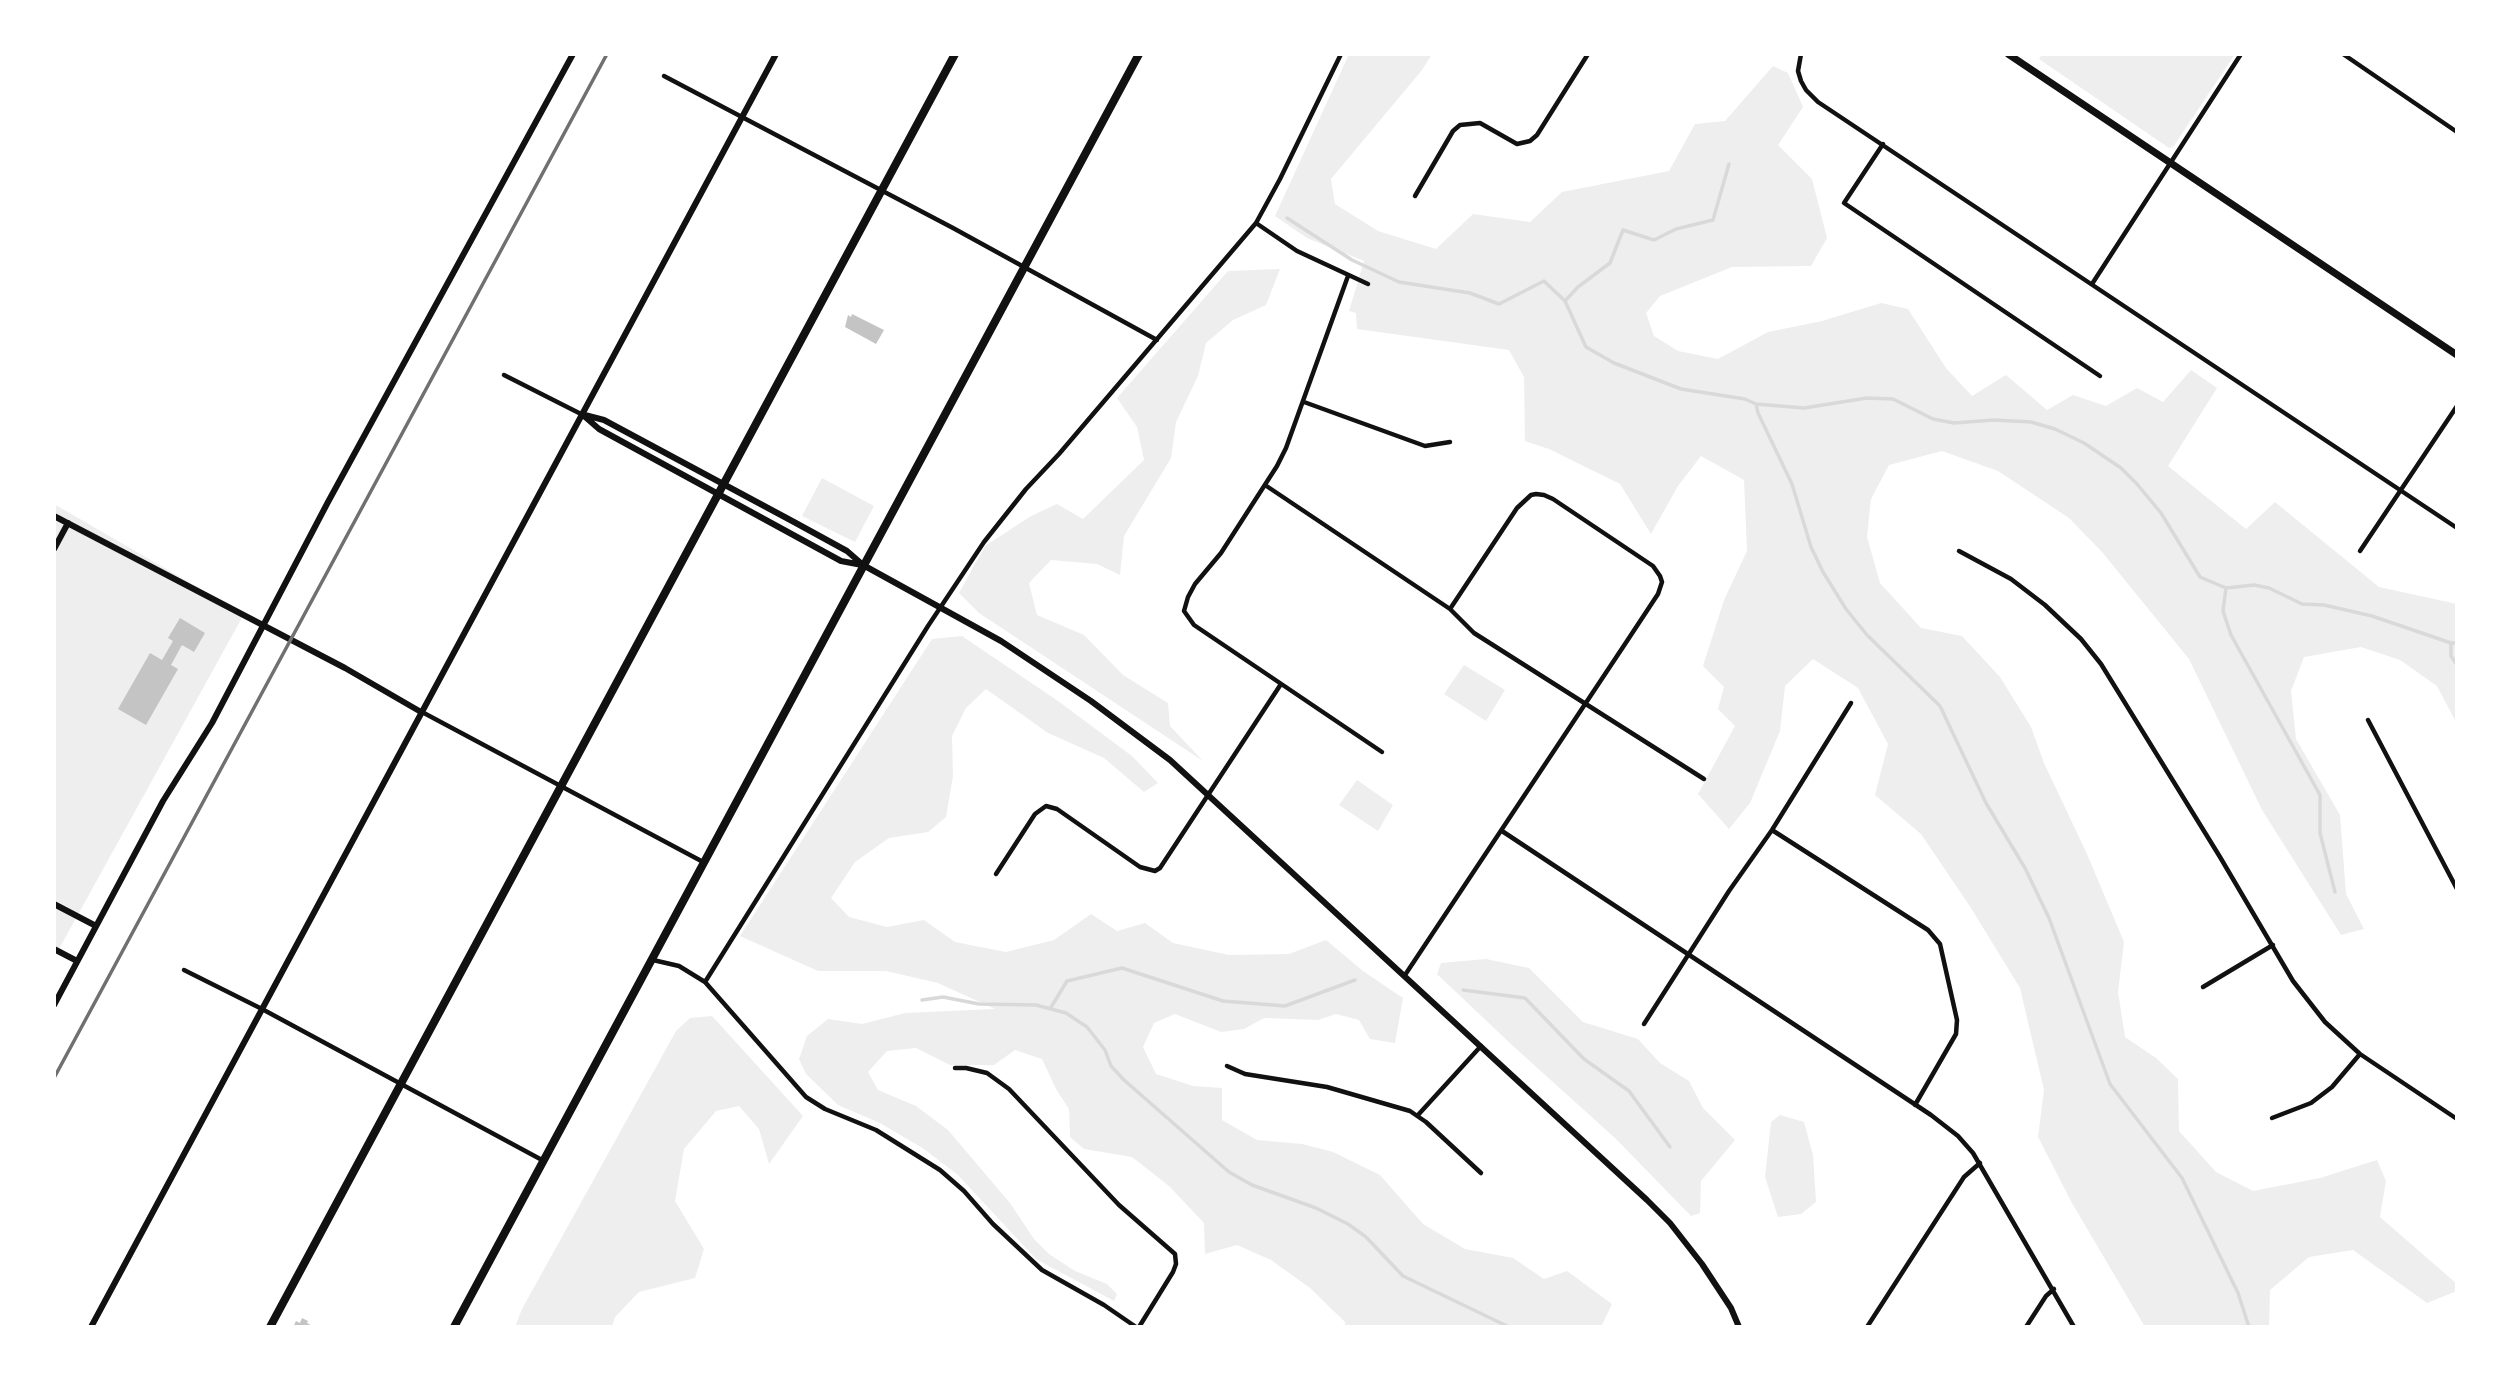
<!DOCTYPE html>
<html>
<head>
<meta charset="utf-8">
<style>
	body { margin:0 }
	#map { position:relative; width:2511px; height:1381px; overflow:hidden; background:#fff; font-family:"Nunito Sans",sans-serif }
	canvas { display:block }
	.frame { position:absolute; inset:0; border:56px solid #fff; pointer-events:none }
</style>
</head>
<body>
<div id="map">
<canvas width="2511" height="1381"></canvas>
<div class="frame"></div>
</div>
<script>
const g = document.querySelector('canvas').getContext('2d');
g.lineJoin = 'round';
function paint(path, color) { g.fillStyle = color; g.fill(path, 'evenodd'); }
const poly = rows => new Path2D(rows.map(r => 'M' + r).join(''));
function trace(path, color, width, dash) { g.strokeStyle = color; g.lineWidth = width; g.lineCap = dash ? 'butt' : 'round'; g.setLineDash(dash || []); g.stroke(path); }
paint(poly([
	[1349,54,1432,54,1422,70,1331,179,1335,204,1378,231,1436,249,1473,214,1530,222,1562,192,1669,171,1695,124,1725,121,1773,66,1788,73,1803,107,1778,145,1812,179,1827,238,1811,266,1732,267,1660,296,1646,313,1654,336,1678,351,1718,359,1768,332,1822,321,1881,303,1908,309,1946,368,1972,396,2006,375,2047,410,2073,395,2106,406,2137,388,2163,402,2191,370,2217,388,2168,466,2246,529,2275,502,2379,587,2457,604,2457,724,2437,686,2400,660,2361,647,2304,657,2291,691,2296,739,2340,815,2346,894,2364,929,2341,935,2262,810,2189,659,2102,552,2069,518,1998,471,1942,451,1889,465,1871,499,1867,537,1880,583,1921,628,1962,636,2000,677,2031,727,2044,763,2087,854,2124,942,2118,992,2125,1037,2156,1058,2178,1079,2179,1131,2216,1172,2253,1191,2320,1178,2377,1160,2386,1181,2380,1217,2457,1284,2457,1291,2427,1303,2353,1250,2309,1257,2270,1290,2269,1327,2145,1327,2072,1203,2038,1137,2044,1090,2020,988,1971,908,1921,834,1875,795,1888,744,1858,688,1813,659,1785,686,1780,731,1750,803,1729,829,1698,794,1735,726,1718,709,1724,687,1703,666,1724,600,1747,551,1744,480,1701,456,1678,486,1651,534,1620,484,1549,449,1525,441,1524,377,1509,350,1357,329,1356,313,1349,311,1364,261,1307,238,1275,216],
	[2042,54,2235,54,2173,147,2169,148,2039,59],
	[1280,269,1266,305,1233,320,1206,343,1198,376,1176,422,1171,458,1124,536,1120,575,1097,564,1051,560,1029,583,1037,615,1084,635,1123,675,1168,703,1170,726,1203,761,979,613,959,593,985,546,1031,516,1057,504,1083,519,1144,460,1137,427,1117,398,1228,271],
	[822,478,874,506,855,542,802,516],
	[54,504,244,614,54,958],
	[962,636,1058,701,1132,756,1158,783,1144,792,1104,758,1048,733,986,689,966,708,952,736,953,776,946,817,928,832,889,838,855,862,831,898,849,917,887,927,924,920,955,942,1006,952,1054,940,1091,914,1117,931,1145,923,1173,943,1229,955,1289,954,1326,940,1363,971,1403,998,1395,1043,1370,1039,1359,1020,1336,1014,1318,1020,1264,1018,1244,1029,1221,1032,1175,1014,1154,1023,1143,1047,1156,1074,1193,1086,1222,1088,1222,1120,1257,1140,1302,1144,1333,1152,1380,1175,1423,1224,1465,1249,1513,1258,1544,1279,1567,1271,1612,1304,1601,1327,1345,1327,1345,1322,1310,1288,1271,1260,1237,1245,1205,1254,1204,1223,1169,1186,1132,1157,1084,1149,1070,1137,1069,1109,1056,1089,1042,1059,1015,1050,994,1065,950,1065,916,1048,887,1051,868,1072,878,1090,916,1106,948,1130,1010,1203,1034,1239,1049,1254,1075,1271,1107,1284,1117,1294,1114,1301,1036,1259,958,1175,924,1149,880,1123,838,1105,806,1074,799,1059,807,1036,828,1019,862,1024,905,1013,995,1009,938,983,886,971,818,971,740,936,932,639],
	[1464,665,1505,690,1486,721,1444,694],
	[1357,780,1393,805,1378,831,1339,805],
	[1486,959,1529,968,1583,1022,1638,1039,1660,1063,1689,1081,1703,1108,1735,1140,1701,1181,1700,1213,1691,1216,1615,1138,1513,1046,1437,974,1441,963],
	[712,1016,803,1116,769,1164,759,1129,739,1106,716,1111,684,1149,675,1201,704,1249,695,1278,639,1292,615,1317,612,1327,515,1327,522,1309,676,1031,690,1018],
	[1780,1115,1804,1122,1813,1155,1816,1202,1801,1214,1778,1217,1765,1177,1771,1122]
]), '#eee');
trace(poly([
	[1287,218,1352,260,1399,282,1470,293,1499,304,1544,281,1565,301,1586,347,1614,363,1681,389,1745,399,1756,404,1804,408,1867,398,1893,399,1933,419,1954,423,1994,420,2031,422,2055,429,2084,443,2121,468,2137,484,2161,513,2200,577,2226,588,2254,585,2269,588,2302,604,2324,605,2372,616,2451,643,2457,643],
	[1565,301,1578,287,1610,263,1623,230,1654,240,1676,229,1713,220,1729,164],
	[1756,404,1758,413,1792,484,1811,547,1823,572,1846,609,1867,635,1940,706,1986,803,2025,868,2049,918,2110,1084,2182,1178,2238,1293,2249,1327],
	[2226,588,2223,611,2231,635,2320,795,2320,833,2335,892],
	[2451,644,2451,656,2457,665],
	[1463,990,1525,998,1584,1059,1629,1091,1670,1147],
	[922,1000,943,997,979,1004,1036,1005,1066,1013,1087,1027,1105,1050,1111,1066,1124,1080,1229,1172,1252,1185,1316,1208,1348,1224,1366,1237,1403,1276,1509,1327],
	[1050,1009,1067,981,1122,968,1223,1001,1285,1006,1355,980]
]), '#d9d9d9', 3.5);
paint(poly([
	[852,314,884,330,876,344,845,327,848,315,851,317],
	[180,618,205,633,194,652,182,645,171,665,178,669,146,725,118,709,150,653,162,660,173,641,168,638],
	[302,1318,308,1321,307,1323,314,1327,293,1327,296,1321,300,1323]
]), '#c4c4c4');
trace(poly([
	[1801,54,1798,71,1801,81,1806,90,1818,102,2457,528],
	[2343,54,2457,132],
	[664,76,953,228,1157,340],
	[1883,144,1844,203,2100,376],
	[1415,196,1453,131,1460,125,1480,123,1517,144,1530,141,1537,135,1588,54],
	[1256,223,1297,251,1368,284],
	[1348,276,1286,448,1277,466,1221,553,1195,584,1188,597,1184,611,1194,625,1382,752],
	[2092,284,2241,54],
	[504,375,581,414],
	[1304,402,1425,446,1450,442],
	[1265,485,1450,609,1474,633,1704,779],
	[1959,551,2011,579,2045,605,2081,639,2101,664,2220,857,2293,981,2325,1022,2360,1054,2457,1119],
	[2360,551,2457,406],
	[422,712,705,863],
	[2368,720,2457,889],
	[1772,830,1928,930,1940,944,1957,1020,1956,1034,1915,1105],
	[1502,831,1931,1115,1958,1136,1973,1153,2074,1327],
	[996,874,1035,814,1046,806,1057,809,1140,867,1155,871,1160,868,1281,684],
	[653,960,679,966,705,982,806,1097,825,1109,876,1130,940,1170,964,1191,993,1224,1042,1270,1104,1305,1136,1327],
	[184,970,262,1009,542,1160],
	[1405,975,1627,641,1658,594,1662,582,1660,576,1653,566,1553,499,1544,495,1536,494,1531,495,1517,508,1450,609],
	[705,982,928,626,984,542,1026,489,1059,454,1256,223,1280,179,1341,54],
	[2203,987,2273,945],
	[1644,1024,1729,891,1772,830,1851,703],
	[1227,1066,1245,1074,1327,1087,1410,1111,1426,1122,1481,1173],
	[955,1068,966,1068,987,1073,1009,1089,1119,1205,1175,1254,1176,1264,1173,1272,1139,1327],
	[1418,1115,1481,1046],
	[2272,1118,2311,1103,2332,1087,2360,1054],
	[1867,1327,1964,1177,1980,1163],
	[2026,1327,2046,1296,2054,1289]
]), '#111', 4.5);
trace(poly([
	[581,414,604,420,794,522,847,551,863,565,1001,641,1091,701,1170,760,1647,1200,1670,1223,1702,1264,1731,1308,1739,1327],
	[583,415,599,429,841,561,862,565],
	[54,516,345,668,421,712],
	[54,549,68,523],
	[54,904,96,926],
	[54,949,77,961],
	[54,1005,163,801,212,723,328,502,573,54],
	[91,1327,776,54]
]), '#111', 6);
trace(poly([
	[2008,54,2457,355]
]), '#111', 7);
trace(poly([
	[270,1327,955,54],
	[454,1327,1139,54]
]), '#111', 8);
trace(poly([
	[54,1078,607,54]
]), '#707070', 3.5);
</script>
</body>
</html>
